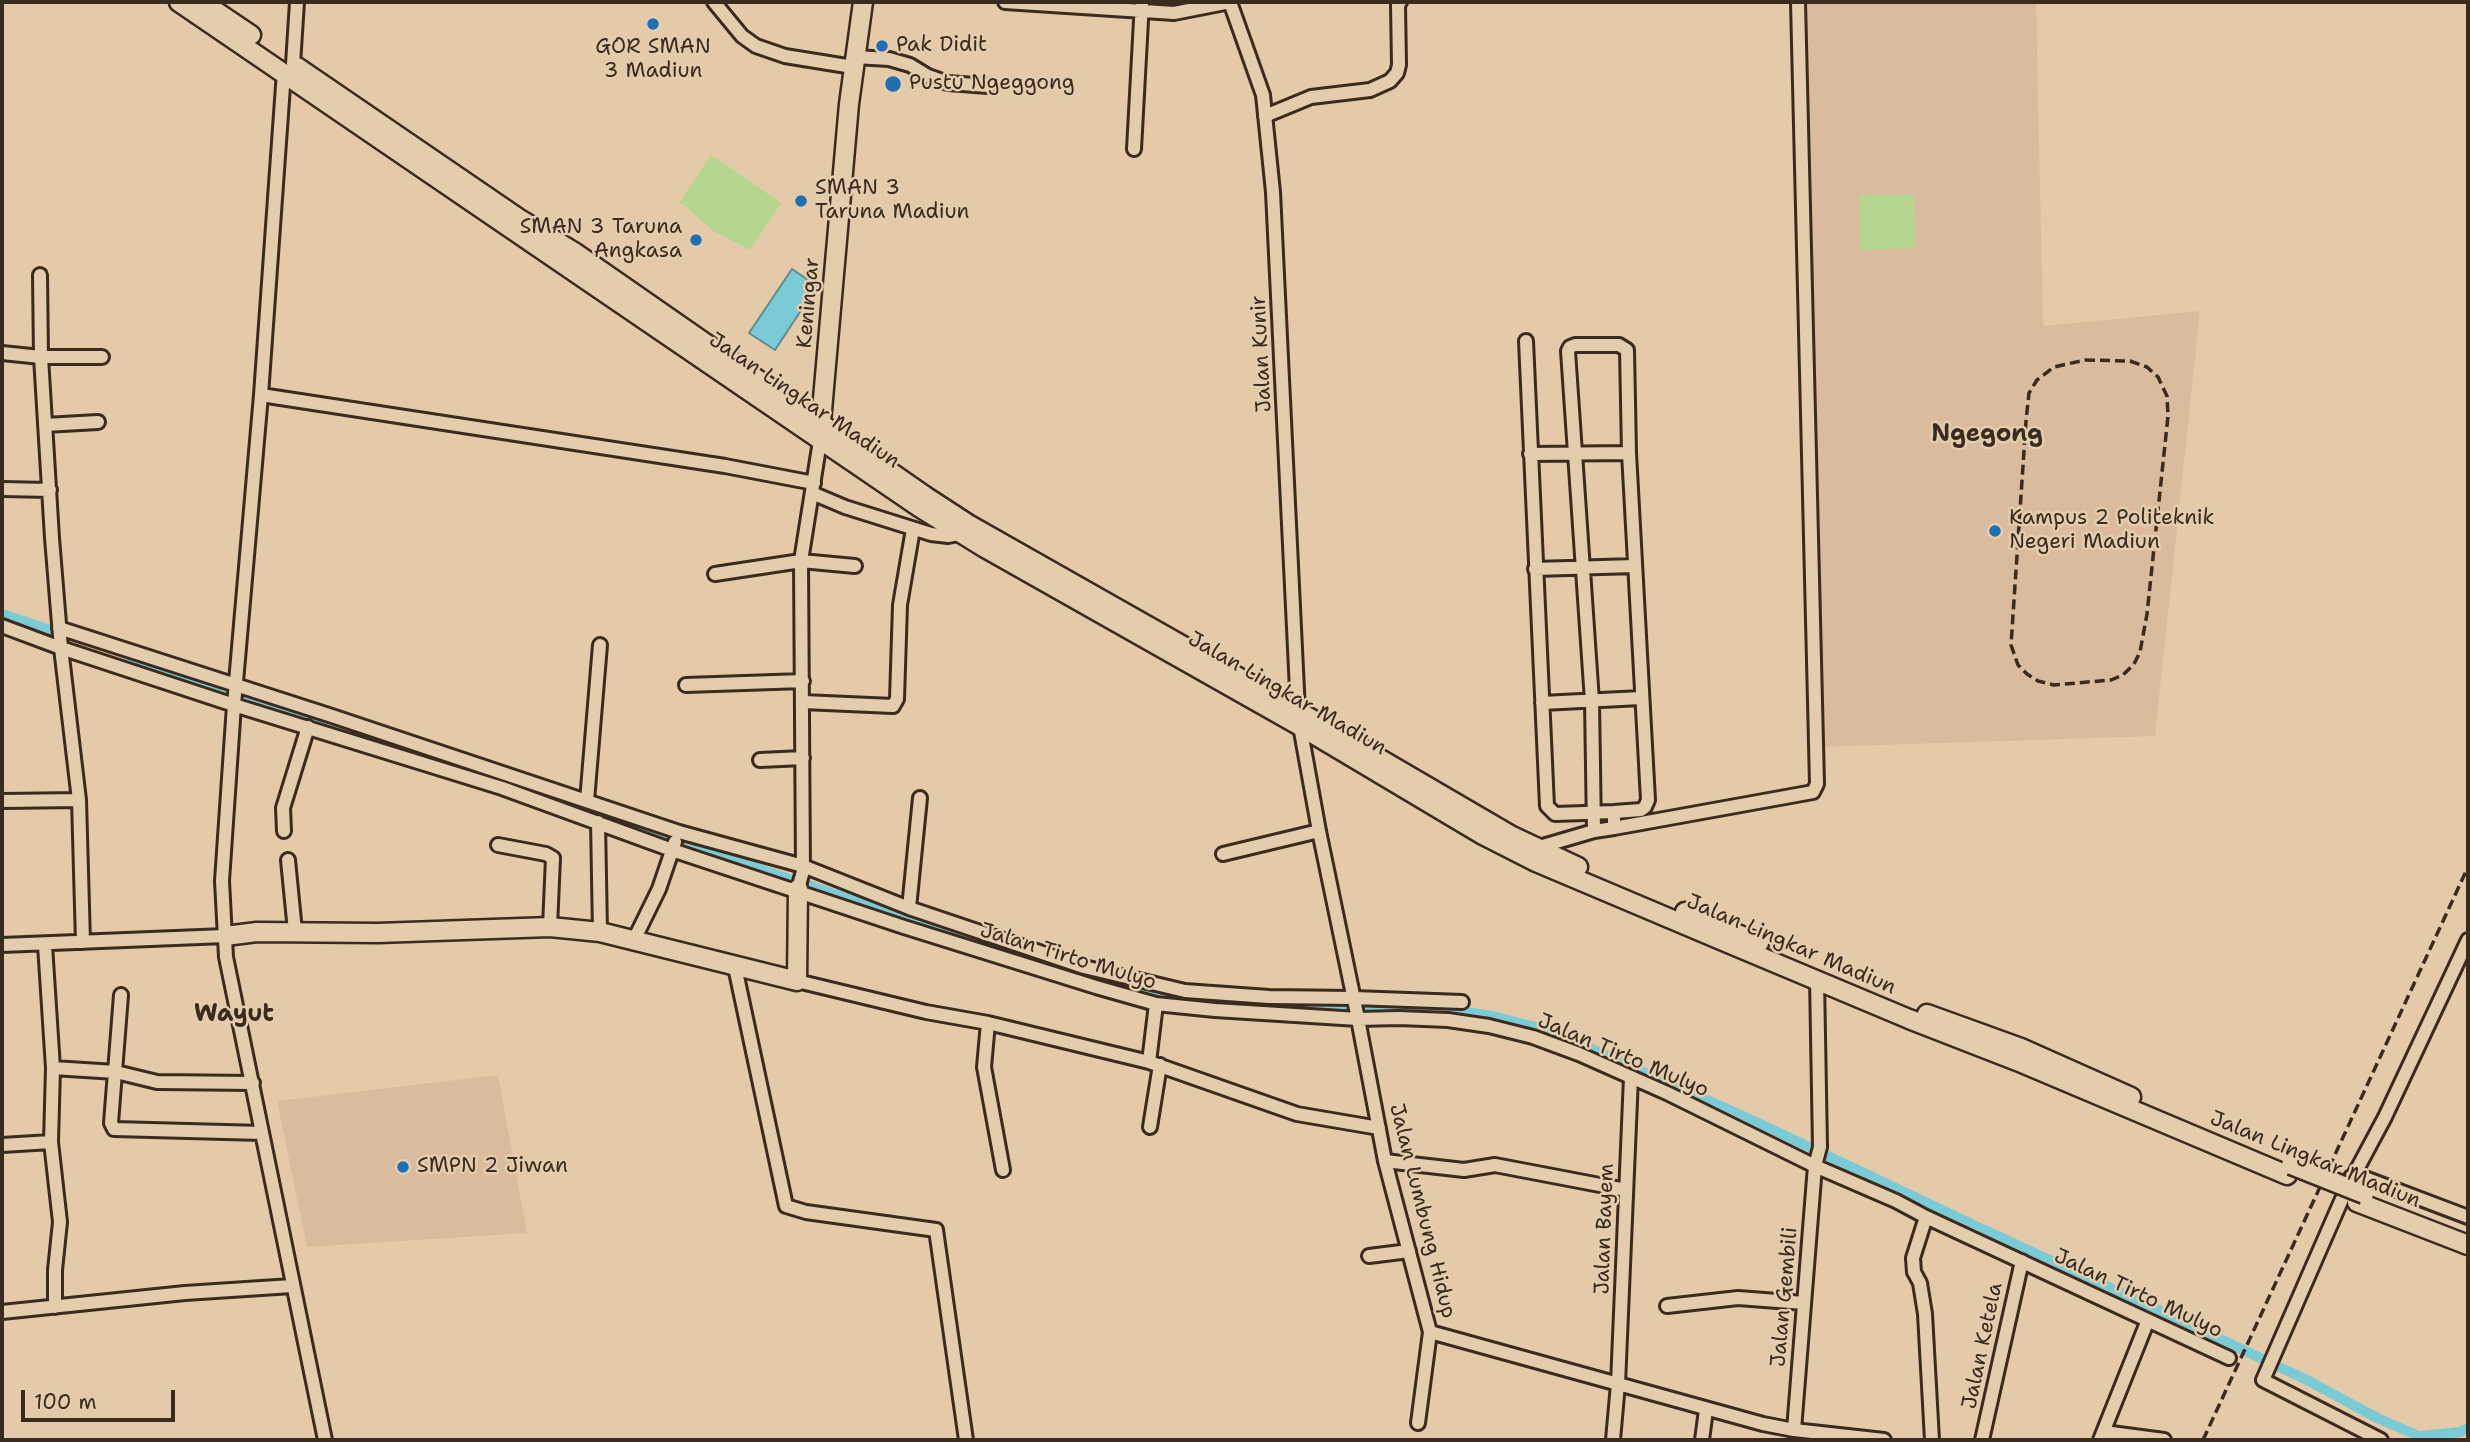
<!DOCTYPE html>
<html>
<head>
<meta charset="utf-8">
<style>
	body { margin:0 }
	#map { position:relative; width:2470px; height:1442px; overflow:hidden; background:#e5caaa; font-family:"Shantell Sans",sans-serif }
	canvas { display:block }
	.frame { position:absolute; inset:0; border:4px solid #3b2a1e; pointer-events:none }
	.scale { position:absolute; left:21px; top:1390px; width:154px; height:32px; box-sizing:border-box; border:4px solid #3b2a1e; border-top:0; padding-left:9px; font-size:21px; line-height:24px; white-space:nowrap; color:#3b2a1e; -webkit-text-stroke:5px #e3cdad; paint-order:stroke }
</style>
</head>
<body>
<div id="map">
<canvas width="2470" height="1442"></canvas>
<div class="frame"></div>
<div class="scale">100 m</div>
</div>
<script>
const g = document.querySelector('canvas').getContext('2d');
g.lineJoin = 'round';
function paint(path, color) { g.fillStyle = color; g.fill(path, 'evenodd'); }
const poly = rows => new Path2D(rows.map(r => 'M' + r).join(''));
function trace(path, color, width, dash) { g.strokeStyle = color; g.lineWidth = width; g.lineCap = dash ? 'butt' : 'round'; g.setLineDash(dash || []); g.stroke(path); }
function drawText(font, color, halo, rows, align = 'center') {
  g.font = font + ' "Shantell Sans",sans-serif'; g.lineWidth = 5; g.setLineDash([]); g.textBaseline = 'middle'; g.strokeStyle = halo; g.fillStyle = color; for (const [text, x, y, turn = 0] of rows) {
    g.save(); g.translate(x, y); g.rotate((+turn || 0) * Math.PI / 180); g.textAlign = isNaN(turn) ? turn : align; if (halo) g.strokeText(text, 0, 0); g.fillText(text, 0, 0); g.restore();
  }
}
paint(poly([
	[1803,2,2036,2,2043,326,2200,311,2155,736,1819,747],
	[498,1075,527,1233,307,1247,277,1101]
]), '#dbbb9d');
paint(poly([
	[711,155,781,203,750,250,713,231,683,204,678,204],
	[1914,194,1915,248,1860,250,1859,195]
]), '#b5d690');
const water = poly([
	[792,269,817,286,775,350,749,333,792,269]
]);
paint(water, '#7acbd5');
trace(water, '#618b8c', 2);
trace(poly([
	[2,614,65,635],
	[130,657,486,777],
	[518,788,900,916],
	[896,915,1131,988,1175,998,1246,1005,1341,1009,1431,1007,1493,1016,1554,1032,1752,1120,1978,1227,2159,1310,2309,1381,2377,1418,2419,1436,2460,1432,2468,1428]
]), '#7acbd5', 10);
const street = poly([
	[714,2,742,36,756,46,785,56,853,67],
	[1005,2,1174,13,1230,2],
	[1230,2,1263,95,1273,192,1298,711],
	[855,57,889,59,910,65,928,76,948,83,988,86],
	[293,64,297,2],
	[284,72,261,395,234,705,222,881,226,957,325,1440],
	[1265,116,1311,97,1370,90,1390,81,1397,73,1399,65,1398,5,1400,2],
	[1134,149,1142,2],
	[40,275,41,357,52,538,61,648,79,800,83,942],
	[1526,341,1547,806,1555,814,1614,812],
	[1575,345,1619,345,1627,350,1629,453,1648,800,1645,807,1641,810,1614,812,1614,828,1594,831,1592,701,1568,351,1570,347,1575,345],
	[2,353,41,357,102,357],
	[261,395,725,466,814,483],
	[45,425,98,422],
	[1530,454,1629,453],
	[2,489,50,490],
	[812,493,845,507,931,534,948,536,963,533],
	[1535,569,1635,566],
	[715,574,801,561,855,566],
	[2,626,61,648,234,705,502,788,672,850,904,927,1096,987,1156,1004,1215,1010,1358,1019,1399,1018,1448,1020,1489,1026,1533,1037,1579,1054,1667,1093,1815,1166,1896,1201,1926,1217,2229,1358],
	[59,628,332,716,679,832,803,866,909,908,1084,967,1185,991,1269,997,1354,998,1462,1002],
	[686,685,803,681],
	[803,702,893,706,897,699,900,605,913,529],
	[1542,703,1641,698],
	[1300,726,1319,831,1358,1019,1385,1161,1430,1332,1763,1424,1794,1430,1884,1440],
	[760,760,803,758],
	[2,801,79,800],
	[587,801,600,645],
	[598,822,600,932],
	[1614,828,1813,792,1817,784,1798,2],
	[284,831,283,808,308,727],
	[498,845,546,854,553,858,550,927],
	[1536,848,1594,831],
	[1223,854,1319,831],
	[288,860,295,931],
	[798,889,803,871,801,561,820,441],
	[909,908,920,798],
	[634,940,659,889,675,842],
	[2,945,225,936],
	[45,945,53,1068,51,1142,60,1222,55,1270,55,1307],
	[735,967,786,1206,806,1212,936,1230,966,1440],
	[797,981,926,1012,988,1023,1149,1062,1297,1114,1379,1128],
	[121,995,111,1123,114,1129,262,1133],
	[988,1023,984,1067,1003,1170],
	[1149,1062,1156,1004],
	[53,1068,116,1072,157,1082,253,1083],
	[1150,1127,1160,1065],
	[2,1145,51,1142],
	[1385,1161,1464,1170,1495,1165,1626,1190],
	[2354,1175,2385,1117,2468,940],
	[2344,1192,2351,1177,2357,1175,2468,1217],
	[2342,1199,2263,1380,2381,1440],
	[1926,1217,1913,1258,1914,1272,1920,1283,1925,1314,1932,1440],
	[1369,1256,1409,1251],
	[1667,1306,1738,1298,1804,1303],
	[2,1312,185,1293,292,1286],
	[1418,1423,1430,1332],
	[1794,1430,1815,1166,1820,1147,1817,979],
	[2104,1432,2164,1440],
	[1613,1440,1618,1384,1631,1077],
	[1702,1440,1706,1410],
	[1982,1440,2022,1261],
	[2100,1440,2148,1320]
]);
const secondary = poly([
	[179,2,919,507,985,548,1300,726,1483,835,1536,862,1723,941,1909,1019,2017,1061,2287,1175],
	[202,2,251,35],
	[297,67,518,218,574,252,925,496,968,524,1298,711,1512,836,1578,867],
	[820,433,849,104,863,2],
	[1685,912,1759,943],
	[225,936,257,932,378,933,550,927,600,932,797,981,798,889],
	[1927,1014,2021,1048,2131,1097],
	[2357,1202,2468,1245]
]);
trace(street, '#3b2a1e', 18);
trace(secondary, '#3b2a1e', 23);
trace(street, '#e3cdad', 12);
trace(secondary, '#e3cdad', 18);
trace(poly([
	[2085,360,2130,361,2147,367,2158,377,2167,396,2168,416,2147,614,2140,652,2134,664,2123,675,2111,680,2054,685,2038,681,2027,674,2018,665,2011,645,2026,421,2029,393,2037,380,2054,367,2085,360],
	[2203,1440,2468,867]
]), '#3b2a1e', 3.5, [10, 5]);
const secondaryBridge = poly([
	[2291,1165,2364,1194]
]);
trace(secondaryBridge, '#3b2a1e', 23, []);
trace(secondaryBridge, '#e3cdad', 18);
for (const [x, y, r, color] of [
	[653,24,7,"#1f6fb2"],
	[882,46,7,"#1f6fb2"],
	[893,84,9,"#1f6fb2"],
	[801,201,7,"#1f6fb2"],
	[696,240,7,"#1f6fb2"],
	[1995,531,7,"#1f6fb2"],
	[403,1167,7,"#1f6fb2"]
]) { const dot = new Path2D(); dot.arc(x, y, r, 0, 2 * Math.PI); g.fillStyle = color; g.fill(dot); trace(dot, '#e3cdad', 2.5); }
drawText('21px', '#3b2a1e', '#e3cdad', [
	["Pak Didit",896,46],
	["GOR SMAN",653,48,"center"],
	["3 Madiun",653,72,"center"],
	["Pustu Ngeggong",909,84],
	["SMAN 3",815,189],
	["Taruna Madiun",815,213],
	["SMAN 3 Taruna",682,228,"right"],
	["Angkasa",682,252,"right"],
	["Kampus 2 Politeknik",2009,519],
	["Negeri Madiun",2009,543],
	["SMPN 2 Jiwan",417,1167]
], 'left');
drawText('21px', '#3b2a1e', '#e3cdad', [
	["Keningar",809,303,-85],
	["Jalan Kunir",1262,354,-93],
	["Jalan Lingkar Madiun",804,401,34],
	["Jalan Lingkar Madiun",1287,694,30],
	["Jalan Lingkar Madiun",1791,945,23],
	["Jalan Tirto Mulyo",1068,957,17],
	["Jalan Tirto Mulyo",1623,1056,23],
	["Jalan Lingkar Madiun",2315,1160,22],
	["Jalan Lumbung Hidup",1422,1211,76],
	["Jalan Bayem",1605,1229,-88],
	["Jalan Tirto Mulyo",2138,1294,25],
	["Jalan Gembili",1785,1297,-85],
	["Jalan Ketela",1983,1346,-78]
]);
drawText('bold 24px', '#3b2a1e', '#e3cdad', [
	["Ngegong",1987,435],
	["Wayut",234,1015]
]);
</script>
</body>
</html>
